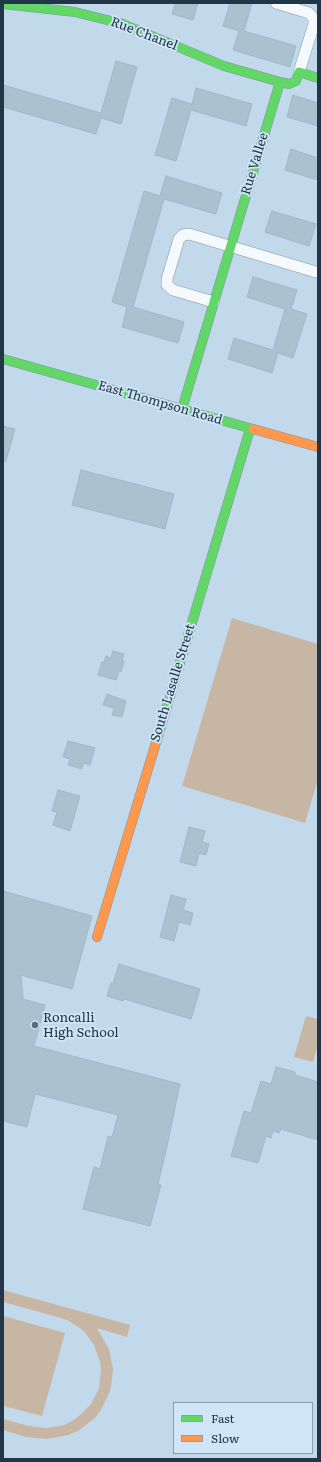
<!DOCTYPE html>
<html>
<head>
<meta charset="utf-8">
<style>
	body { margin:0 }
	#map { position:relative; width:321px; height:1462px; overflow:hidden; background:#c2d9ec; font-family:Literata,serif }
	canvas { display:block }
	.frame { position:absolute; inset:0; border:4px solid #213647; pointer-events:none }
	.legend { position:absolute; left:173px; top:1402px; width:140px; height:52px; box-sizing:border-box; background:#d0e5f7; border:1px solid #8a9fb1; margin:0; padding:5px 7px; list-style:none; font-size:12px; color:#213647 }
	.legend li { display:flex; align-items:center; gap:8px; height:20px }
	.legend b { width:20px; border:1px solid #8a9fb1 }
</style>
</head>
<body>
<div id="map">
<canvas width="321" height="1462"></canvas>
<div class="frame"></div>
<ul class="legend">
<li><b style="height:5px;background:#63d668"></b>Fast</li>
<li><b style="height:5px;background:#ff974d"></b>Slow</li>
</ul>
</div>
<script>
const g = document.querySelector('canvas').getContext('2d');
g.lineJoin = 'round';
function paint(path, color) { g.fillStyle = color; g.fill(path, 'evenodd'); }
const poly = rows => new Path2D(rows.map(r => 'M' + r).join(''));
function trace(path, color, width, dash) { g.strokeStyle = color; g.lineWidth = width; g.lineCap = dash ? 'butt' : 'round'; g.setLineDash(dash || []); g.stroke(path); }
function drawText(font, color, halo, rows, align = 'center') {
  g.font = font + ' Literata,serif'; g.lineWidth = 3.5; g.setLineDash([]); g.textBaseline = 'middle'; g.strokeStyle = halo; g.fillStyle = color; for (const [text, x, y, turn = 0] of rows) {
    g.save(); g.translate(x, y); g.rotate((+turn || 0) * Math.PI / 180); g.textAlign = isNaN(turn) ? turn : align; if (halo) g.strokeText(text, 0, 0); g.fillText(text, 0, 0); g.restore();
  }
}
paint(poly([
	[232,618,318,644,318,779,305,823,182,786],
	[306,1016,318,1019,318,1044,313,1062,294,1057],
	[3,1290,130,1325,127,1337,97,1328,109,1349,113,1369,112,1380,110,1391,101,1410,95,1418,78,1431,68,1435,47,1439,26,1437,3,1430,3,1419,29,1426,47,1428,64,1425,72,1421,79,1416,91,1404,99,1388,101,1370,100,1362,94,1345,84,1331,69,1321,61,1318,3,1302],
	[3,1316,65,1333,42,1416,3,1406]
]), '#c8b6a5');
const building = poly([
	[175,3,198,3,193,20,172,14,175,3],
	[230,3,252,3,244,31,296,46,290,67,233,50,239,31,223,26,230,3],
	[116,61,137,67,121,124,101,118,96,134,3,107,3,85,101,113,116,61],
	[196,88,252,104,246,126,191,110,176,161,155,155,172,98,192,104,196,88],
	[293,95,318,103,318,126,287,117,293,95],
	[291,149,318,158,318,180,285,170,291,149],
	[166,176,222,193,216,214,164,199,133,307,184,322,178,343,122,327,127,307,112,302,144,191,160,196,166,176],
	[272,211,316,224,309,246,265,232,272,211],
	[253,277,297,290,291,309,307,314,293,358,278,353,272,373,228,359,234,338,273,350,285,309,247,297,253,277],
	[3,426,15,429,6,461,3,461,3,426],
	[81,470,174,494,165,529,72,505,81,470],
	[113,651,124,654,122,661,124,661,121,672,119,671,116,680,98,675,102,662,104,662,106,656,111,658,113,651],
	[107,694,126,701,122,717,112,715,114,708,103,705,107,694],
	[68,741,95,748,90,765,83,763,82,769,68,765,70,759,63,757,68,741],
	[58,790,80,796,70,831,53,825,57,812,52,811,58,790],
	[189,827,205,831,202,842,209,844,206,855,199,853,196,866,180,862,189,827],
	[3,891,92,916,72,989,21,975,23,999,45,1005,34,1046,180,1084,166,1151,158,1184,161,1185,150,1226,83,1209,94,1167,100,1169,108,1136,112,1137,118,1115,35,1094,27,1127,3,1121,3,891],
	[171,895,186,899,183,910,193,913,190,925,179,922,174,941,160,937,171,895],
	[119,964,200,989,191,1019,124,999,123,1001,107,996,111,983,113,984,119,964],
	[276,1067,295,1072,295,1075,318,1082,318,1140,281,1129,279,1133,273,1131,271,1138,266,1136,258,1163,231,1156,244,1111,251,1113,261,1081,271,1084,276,1067]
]);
paint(building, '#aac2d0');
trace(building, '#a0b8c6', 1);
const street = poly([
	[276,3,309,13,314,19,314,24,299,72],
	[214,302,173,290,167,285,167,279,179,239,183,235,189,234,316,272]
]);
const fast = poly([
	[3,4,75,12,123,24,224,66,280,82,289,84,296,81,299,72,318,78],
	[3,359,253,429],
	[182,409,280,82],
	[155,746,250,429]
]);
const slow = poly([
	[253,429,318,447],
	[97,937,155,746]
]);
trace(street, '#8295a5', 12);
trace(fast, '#8295a5', 10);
trace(slow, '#8295a5', 10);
trace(street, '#f6f9fc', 11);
trace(fast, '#63d668', 9);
trace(slow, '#ff974d', 9);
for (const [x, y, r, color] of [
	[35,1025,4,"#596f81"]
]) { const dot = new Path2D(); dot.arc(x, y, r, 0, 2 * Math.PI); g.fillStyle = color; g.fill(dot); trace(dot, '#d0e5f7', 1.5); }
drawText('13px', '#213647', '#d0e5f7', [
	["Rue Chanel",144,34,21],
	["Rue Vallee",255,164,-73],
	["East Thompson Road",160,403,16],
	["South Lasalle Street",173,683,-73]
]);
drawText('13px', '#213647', '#d0e5f7', [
	["Roncalli",43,1018],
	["High School",43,1033]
], 'left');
</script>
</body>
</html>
